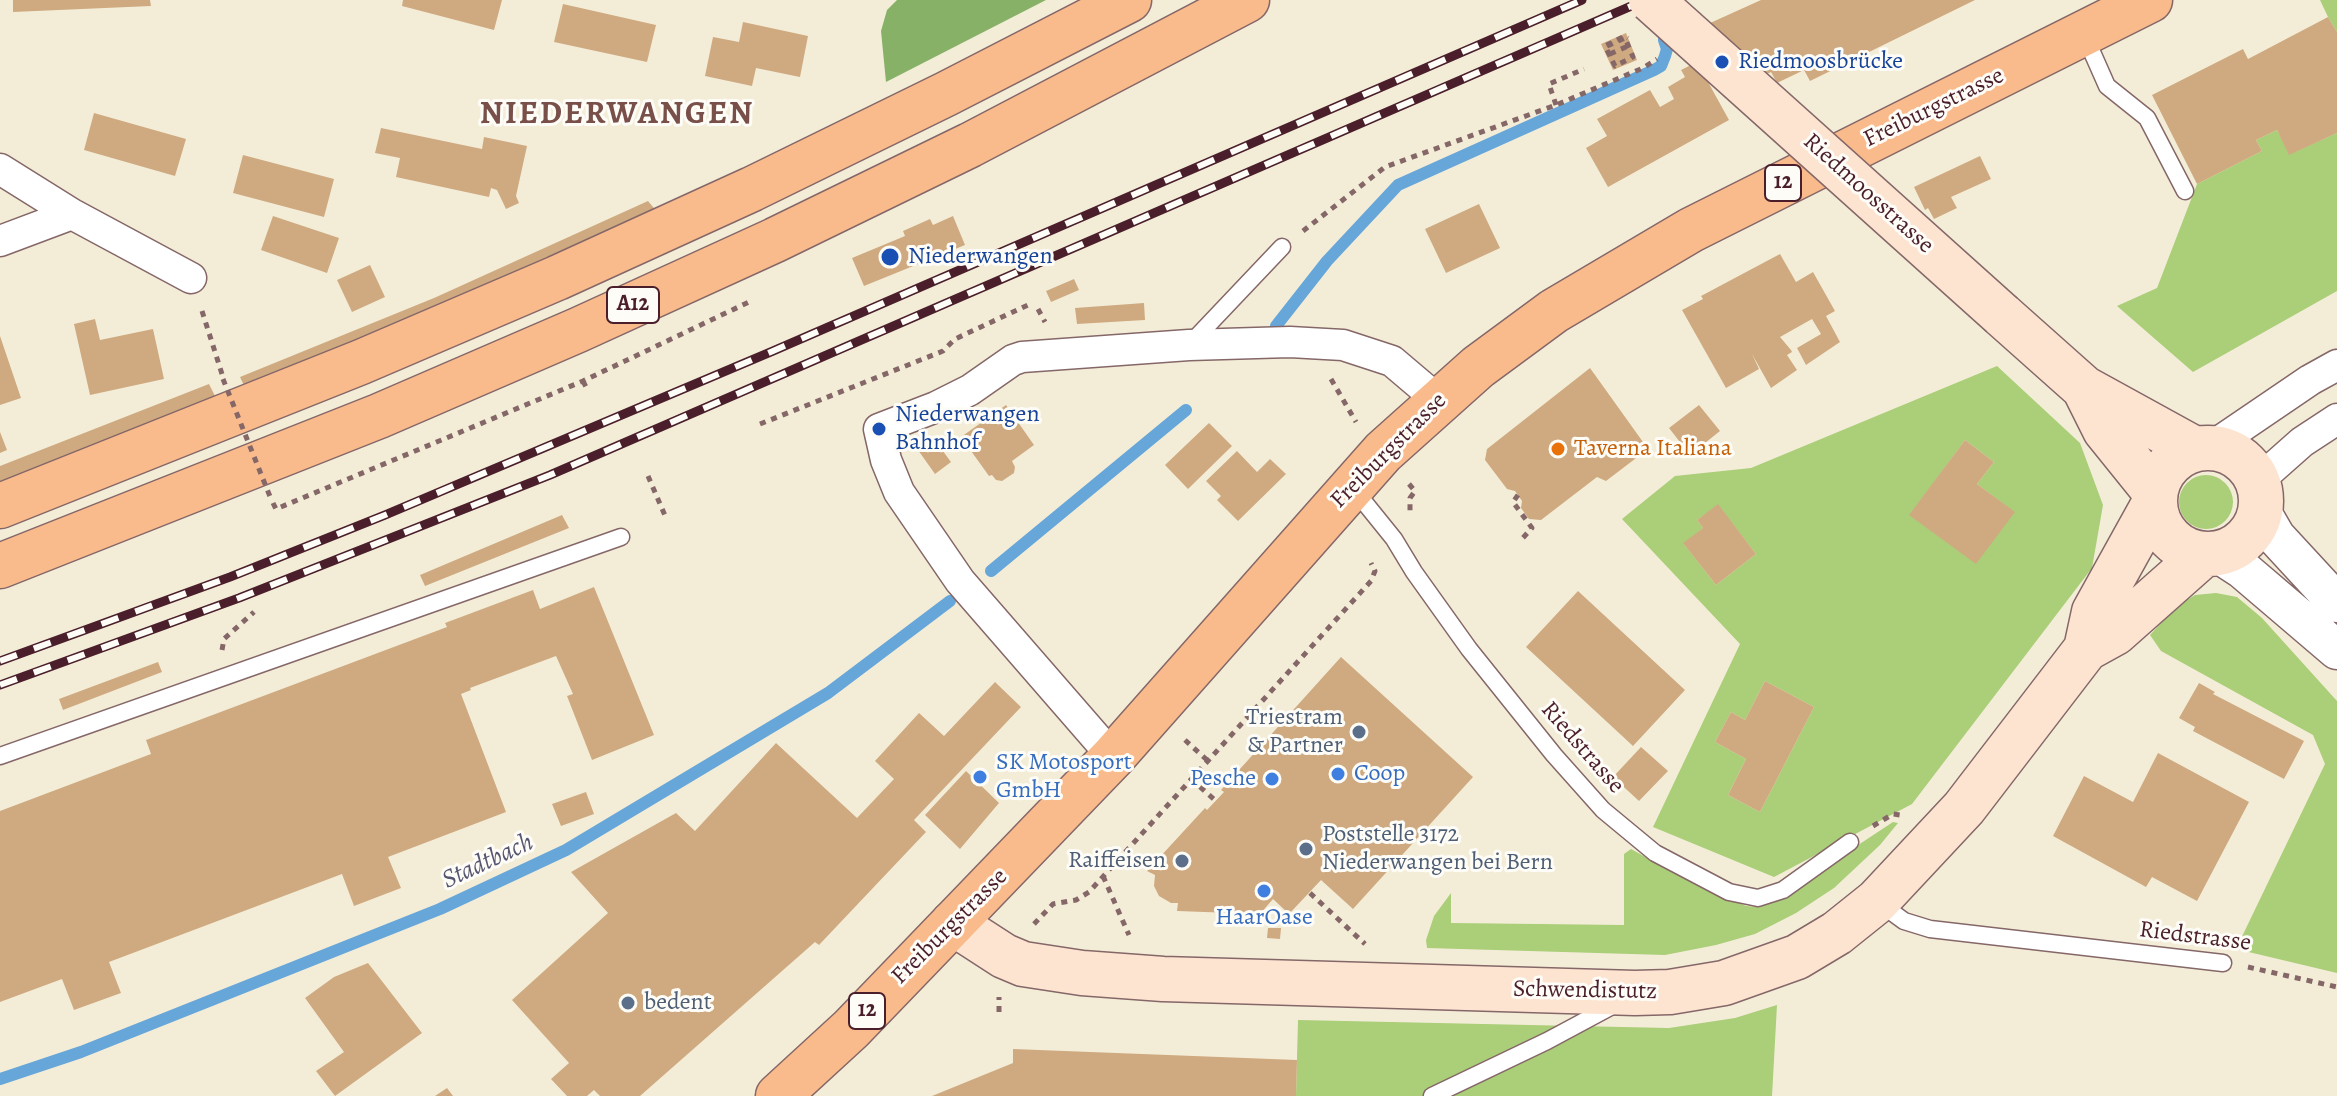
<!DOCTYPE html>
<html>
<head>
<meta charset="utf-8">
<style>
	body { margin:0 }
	canvas { display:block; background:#f3edd8 }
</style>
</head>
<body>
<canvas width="2337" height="1096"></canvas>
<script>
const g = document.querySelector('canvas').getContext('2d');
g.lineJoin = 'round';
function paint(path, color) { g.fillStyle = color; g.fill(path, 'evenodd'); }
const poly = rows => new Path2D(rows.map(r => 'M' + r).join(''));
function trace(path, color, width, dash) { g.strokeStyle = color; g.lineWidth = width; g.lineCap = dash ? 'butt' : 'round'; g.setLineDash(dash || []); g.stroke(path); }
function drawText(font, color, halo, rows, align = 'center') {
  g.font = font + ' Alegreya,serif'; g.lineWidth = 6; g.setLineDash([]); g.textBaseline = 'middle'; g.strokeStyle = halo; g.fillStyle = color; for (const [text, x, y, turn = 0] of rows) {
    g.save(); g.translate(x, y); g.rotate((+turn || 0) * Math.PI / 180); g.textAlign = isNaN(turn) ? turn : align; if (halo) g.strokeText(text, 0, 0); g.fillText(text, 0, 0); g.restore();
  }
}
paint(poly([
	[2320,0,2337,0,2337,32,2328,17],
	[2277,130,2290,154,2337,133,2337,291,2193,372,2117,306,2157,288,2197,184,2262,151,2256,140],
	[1997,366,2080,443,2103,505,2092,568,1912,804,1774,877,1653,827,1740,644,1622,519,1675,476,1751,468],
	[1965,440,1994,462,1977,484,2014,512,1910,515],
	[1718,505,1756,554,1716,585,1684,544,1703,528,1697,520],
	[1765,681,1814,707,1760,812,1728,795,1746,759,1715,742,1731,712,1745,720],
	'2179 502a27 27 0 1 1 54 0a27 27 0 1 1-54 0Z',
	[2216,593,2237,597,2262,618,2337,701,2337,973,2236,949,2325,764,2313,735,2161,651,2150,635,2177,606,2195,595],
	[1893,822,1898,823,1880,845,1834,888,1796,913,1755,934,1716,945,1665,955,1427,948,1426,940,1434,916,1451,893,1451,923,1624,925,1624,854,1631,849,1678,875,1746,906,1757,907,1811,880,1846,853],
	[1777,1005,1772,1096,1296,1096,1298,1020,1669,1028,1735,1018]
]), '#abce78');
paint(poly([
	[897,0,1046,0,886,82,881,31,887,10]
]), '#88b168');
trace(poly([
	[1276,326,1327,261,1398,185,1654,70,1661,66,1665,56,1667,49,1664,40],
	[991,571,1186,410],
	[0,1079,81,1052,440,909,566,850,828,693,950,601]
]), '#67a6d9', 12);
paint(poly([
	[13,0,150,0,151,6,13,12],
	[403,0,502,0,494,30,402,6],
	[1761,0,1975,0,1810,81,1804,70,1777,83,1771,72,1758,79,1746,53,1707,72,1688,33],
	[563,4,656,25,647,62,554,42],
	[2328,17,2337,32,2337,133,2289,155,2277,130,2256,140,2262,151,2197,184,2152,95,2243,49,2248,59],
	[743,22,808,36,800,77,756,68,752,86,705,76,713,37,739,42],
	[1626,33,1637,60,1613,70,1601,44],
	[1697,62,1729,120,1608,187,1586,148,1607,136,1597,119,1650,90,1660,107,1674,99,1668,87,1685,77,1681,70],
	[94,113,186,139,175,176,84,150],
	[381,128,482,149,484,137,527,146,516,196,519,203,506,209,497,190,491,188,489,197,396,177,400,158,375,153],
	[243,155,334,179,324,217,233,193],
	[1980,156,1991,179,1951,197,1957,208,1934,219,1928,208,1925,210,1914,187],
	[648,201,664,220,251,401,240,377,434,298],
	[1479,204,1500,248,1446,273,1425,229],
	[273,216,339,238,327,273,261,250],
	[953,216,965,245,864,286,852,258,905,236,903,231,930,219,933,225],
	[1780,254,1796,282,1813,272,1835,311,1826,316,1840,342,1806,365,1797,348,1821,334,1812,319,1780,337,1791,350,1792,352,1787,355,1797,370,1771,388,1752,354,1759,369,1726,388,1682,310,1703,299,1701,296],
	[370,265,385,297,352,312,337,280],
	[1074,279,1079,290,1051,302,1046,291],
	[1144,303,1145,320,1077,324,1075,308],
	[95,319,100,340,153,329,164,379,90,395,74,324],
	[0,336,21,398,0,405],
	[1590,368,1648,449,1606,481,1597,477,1541,520,1529,519,1521,508,1522,501,1518,495,1515,491,1507,489,1485,460,1487,449],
	[209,384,222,410,0,498,0,466],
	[1006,405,1034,445,1012,461,1015,467,1014,473,1002,481,996,480,992,475,989,476,961,437],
	[1699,405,1720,431,1690,455,1669,428],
	[1209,423,1232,446,1188,489,1165,465],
	[0,432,7,450,0,453],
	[934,439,951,462,935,474,918,450],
	[1965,440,1994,462,1977,484,2015,512,1976,564,1909,515],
	[1237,451,1257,472,1270,459,1286,474,1238,521,1217,500,1221,496,1206,481],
	[1718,504,1756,554,1716,585,1683,543,1703,528,1697,520],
	[562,515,569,528,425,586,420,575],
	[594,587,654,735,592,760,567,696,573,694,556,656,470,688,471,690,461,694,506,812,388,857,401,888,354,906,342,874,109,962,121,993,74,1010,62,979,0,1002,0,811,151,754,146,740,447,627,445,623,533,590,540,609],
	[1578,591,1685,690,1633,746,1526,647],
	[1341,657,1473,777,1353,909,1321,880,1289,914,1273,899,1260,914,1177,911,1178,903,1171,903,1159,896,1154,886,1155,875,1147,871,1205,808,1207,810,1224,792,1221,790],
	[158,662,162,672,63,710,59,699],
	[1765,681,1814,707,1760,812,1728,795,1746,759,1715,742,1731,712,1745,720],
	[995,682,1021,707,914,820,926,832,819,945,815,942,640,1096,600,1096,594,1090,587,1096,567,1096,551,1079,569,1063,512,1000,608,913,571,872,676,813,695,831,776,743,857,818,894,779,875,761,919,713,944,736],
	[2199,683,2215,692,2213,694,2304,741,2284,779,2193,731,2195,727,2179,718],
	[1641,747,1668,771,1639,801,1613,777],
	[2158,753,2249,802,2197,901,2152,877,2146,887,2053,836,2084,776,2133,802],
	[966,771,999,803,960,849,925,815],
	[586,792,594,814,561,826,552,804],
	[1268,928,1281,928,1280,939,1267,938],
	[368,963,422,1033,335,1096,316,1071,344,1052,305,998,334,977],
	[1013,1049,1297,1060,1296,1096,932,1096,1013,1063],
	[447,1088,453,1096,435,1096]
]), '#cfaa81');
const service = poly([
	[2084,34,2107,86,2147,118,2185,191],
	[1190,344,1282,247],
	[1352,487,1394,539,1414,572,1469,649,1554,755,1603,810,1655,853,1729,892,1758,898,1783,890,1850,842],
	[0,756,621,537],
	[1878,902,1904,921,1930,929,2223,963],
	[1432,1096,1547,1041,1616,1004]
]);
const minor = poly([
	[0,169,72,214,191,278],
	[0,241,72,214],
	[2210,448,2310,380,2337,365],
	[2258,481,2302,442,2337,419],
	[1113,757,960,581,899,492,886,460,879,429,936,407,970,390,1013,360,1022,357,1189,345,1290,342,1343,345,1392,361,1438,400]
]);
const tertiary = poly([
	[2261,511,2276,537,2337,603],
	[2219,554,2242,569,2337,650]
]);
const secondary = poly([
	[2002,315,2084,388,2195,449],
	[2084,388,2105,430,2155,492],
	'2155 501a53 53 0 1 1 106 0a53 53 0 1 1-106 0Z',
	[2086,649,2094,612,2155,502],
	[953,923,1004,956,1023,964,1082,973,1163,979,1635,993,1670,992,1724,983,1797,957,1837,933,1877,901,1964,808,2086,649,2115,633,2203,555]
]);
const primary = poly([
	[778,1096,851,1029,1113,757,1383,452,1478,367,1554,311,1691,230,2150,0]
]);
const motorway = poly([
	[0,506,361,362,557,278,752,189,946,94,1129,0],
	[0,566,379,416,578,330,775,240,970,145,1247,0]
]);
trace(service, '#856768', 19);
trace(minor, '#856768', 33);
trace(tertiary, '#856768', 41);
trace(secondary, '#856768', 47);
trace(primary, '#856768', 47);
trace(motorway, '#856768', 47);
trace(poly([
	[1610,54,1628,46],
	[1607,55,1610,54,1607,46,1625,38,1633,57,1615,66,1605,46,1625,36,1628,38],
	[1556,105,1549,84,1584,69],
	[1303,231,1385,167,1556,105,1643,68,1657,59],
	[1038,309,1045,322],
	[202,311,222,374],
	[1331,379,1356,422],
	[583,381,588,391],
	[760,424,943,351,955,339,1030,304],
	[648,476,666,518],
	[1409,484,1415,491,1410,498,1410,511],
	[1518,495,1513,502,1532,528,1520,541],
	[273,503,276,509,583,381,751,301],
	[222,650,224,639,254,612],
	[1185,740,1207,760],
	[1191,779,1216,801],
	[1873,826,1893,814,1900,815],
	[1103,876,1129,935],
	[1310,893,1365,944],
	[1034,924,1053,904,1076,900,1089,892,1371,581,1375,571,1371,563],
	[2248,967,2337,987],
	[999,1012,999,997]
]), '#856768', 5, [6, 6]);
trace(service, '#fff', 16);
trace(minor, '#fff', 30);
trace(tertiary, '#fff', 38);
trace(secondary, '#fde4d1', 44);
trace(primary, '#fabb8c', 44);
trace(motorway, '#fabb8c', 44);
const rail = poly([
	[0,661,230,577,385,515,773,351,1582,0],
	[0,685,239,598,550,475,1645,0]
]);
trace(rail, '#4a1f2b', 9);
trace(rail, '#fdfcf7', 6, [18]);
const secondaryBridge = poly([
	[1651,0,2002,315]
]);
trace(secondaryBridge, '#856768', 47, []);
trace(poly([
	[223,379,271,499]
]), '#856768', 5, [6, 6]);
trace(secondaryBridge, '#fde4d1', 44);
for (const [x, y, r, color] of [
	[1722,62,8,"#1a4fb4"],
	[890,257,10,"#1a4fb4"],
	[879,429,8,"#1a4fb4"],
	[1558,449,8,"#e8710a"],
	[1359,732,8,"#5c6f8a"],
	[1338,774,8,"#3f7fe0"],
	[980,777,8,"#3f7fe0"],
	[1272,779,8,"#3f7fe0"],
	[1306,849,8,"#5c6f8a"],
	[1182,861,8,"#5c6f8a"],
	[1264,891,8,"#3f7fe0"],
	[628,1003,8,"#5c6f8a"]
]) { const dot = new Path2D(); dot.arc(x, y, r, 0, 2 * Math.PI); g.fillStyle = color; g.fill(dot); trace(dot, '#fdfcf7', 3); }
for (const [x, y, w] of [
	[1783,183,36],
	[633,305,52],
	[867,1011,36]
]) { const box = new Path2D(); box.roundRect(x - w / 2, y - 18, w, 36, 6); g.fillStyle = '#fdfcf7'; g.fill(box); trace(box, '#4a1f2b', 2); }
drawText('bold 22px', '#4a1f2b', null, [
	["12",1783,183],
	["A12",633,305],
	["12",867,1011]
]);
drawText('24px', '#164399', '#fdfcf7', [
	["Riedmoosbrücke",1738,62],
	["Niederwangen",908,257],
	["Niederwangen",895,415],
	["Bahnhof",895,443]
], 'left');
drawText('24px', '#4a1f2b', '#fdfcf7', [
	["Freiburgstrasse",1934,108,-26],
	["Riedmoosstrasse",1868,194,42],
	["Freiburgstrasse",1389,451,-45],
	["Riedstrasse",1582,748,49],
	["Freiburgstrasse",950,927,-45],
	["Riedstrasse",2195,937,7],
	["Schwendistutz",1585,991,1]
]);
drawText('24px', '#c56008', '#fdfcf7', [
	["Taverna Italiana",1574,449]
], 'left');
drawText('24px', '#4e5e75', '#fdfcf7', [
	["Triestram",1343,718],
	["& Partner",1343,746],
	["Poststelle 3172",1322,835,"left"],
	["Niederwangen bei Bern",1322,863,"left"],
	["Raiffeisen",1166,861],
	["bedent",644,1003,"left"]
], 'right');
drawText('24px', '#366cbe', '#fdfcf7', [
	["SK Motosport",996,763],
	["GmbH",996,791],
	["Coop",1354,774],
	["Pesche",1256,779,"right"],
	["HaarOase",1264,918,"center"]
], 'left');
drawText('italic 26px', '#565571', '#fdfcf7', [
	["Stadtbach",488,862,-25]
]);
g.letterSpacing = '2px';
drawText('bold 32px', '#795049', '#fdfcf7', [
	["NIEDERWANGEN",617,115]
]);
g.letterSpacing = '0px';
</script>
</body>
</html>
